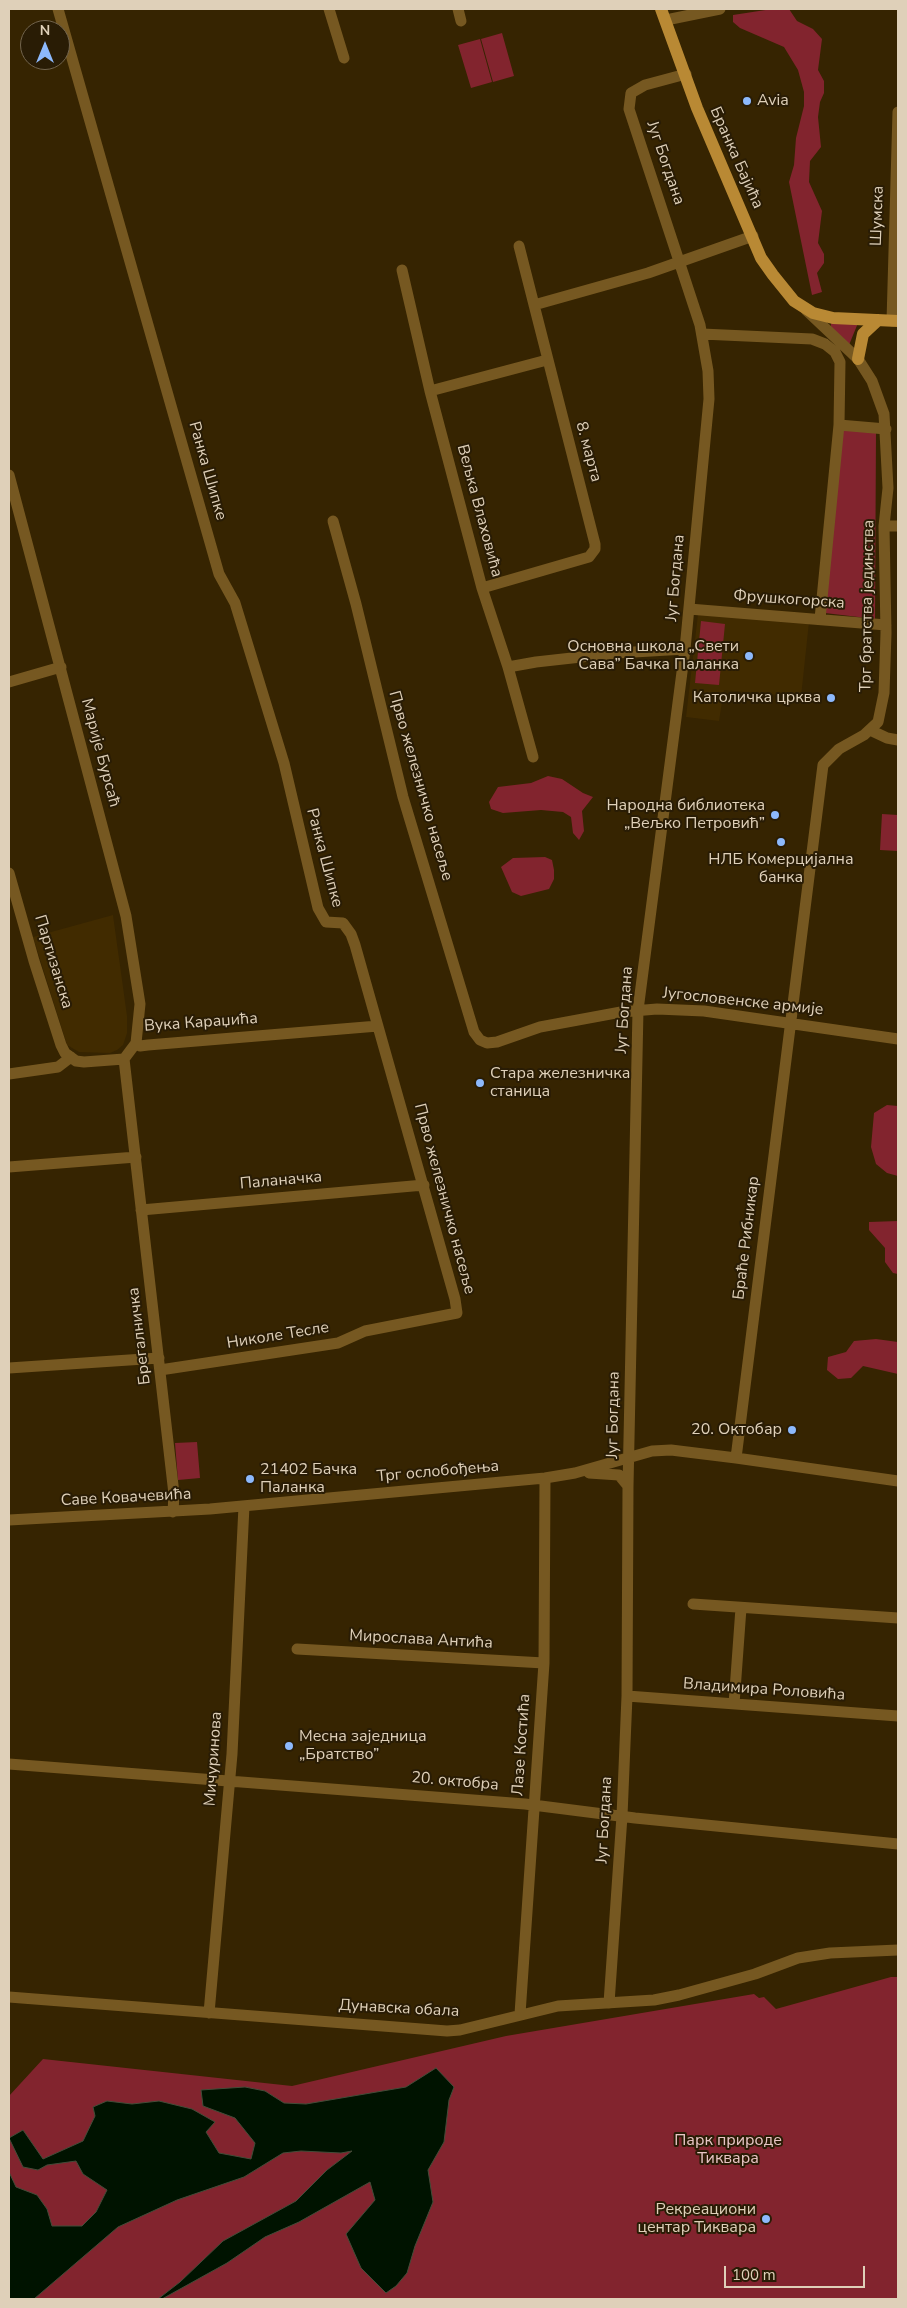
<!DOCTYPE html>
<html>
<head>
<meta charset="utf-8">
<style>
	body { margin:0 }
	#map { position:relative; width:907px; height:2308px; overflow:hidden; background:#362401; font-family:"Nunito Sans",sans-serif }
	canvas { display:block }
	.frame { position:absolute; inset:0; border:10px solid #dfd0b9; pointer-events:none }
	.north { position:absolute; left:20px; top:20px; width:50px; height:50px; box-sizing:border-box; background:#291c05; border:1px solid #72644d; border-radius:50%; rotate:0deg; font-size:14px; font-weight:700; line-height:20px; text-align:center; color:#dfd0b9 }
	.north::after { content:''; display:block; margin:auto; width:18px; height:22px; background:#8db9fc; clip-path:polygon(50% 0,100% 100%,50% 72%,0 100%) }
	.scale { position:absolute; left:724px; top:2266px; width:141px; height:22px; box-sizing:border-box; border:2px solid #dfd0b9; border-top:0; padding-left:6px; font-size:15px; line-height:18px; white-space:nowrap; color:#dfd0b9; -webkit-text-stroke:4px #291c05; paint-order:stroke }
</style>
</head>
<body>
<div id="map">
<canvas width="907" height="2308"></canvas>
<div class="frame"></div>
<div class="north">N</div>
<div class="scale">100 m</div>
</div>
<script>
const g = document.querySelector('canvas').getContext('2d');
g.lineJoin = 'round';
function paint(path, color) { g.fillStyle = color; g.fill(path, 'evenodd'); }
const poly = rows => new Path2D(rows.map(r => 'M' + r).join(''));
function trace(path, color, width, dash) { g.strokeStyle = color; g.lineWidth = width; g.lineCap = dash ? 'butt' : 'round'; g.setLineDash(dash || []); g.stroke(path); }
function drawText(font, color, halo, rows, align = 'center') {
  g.font = font + ' "Nunito Sans",sans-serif'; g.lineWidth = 4; g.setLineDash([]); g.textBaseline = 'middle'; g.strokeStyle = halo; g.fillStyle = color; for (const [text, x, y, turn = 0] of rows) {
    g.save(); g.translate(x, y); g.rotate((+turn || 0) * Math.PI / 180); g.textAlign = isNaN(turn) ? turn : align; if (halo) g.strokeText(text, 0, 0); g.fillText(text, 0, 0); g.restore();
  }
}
paint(poly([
	[698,614,809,622,801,697,724,690,719,721,686,717],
	[113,915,127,1016,127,1033,123,1045,117,1050,110,1053,79,1052,67,1045,33,937]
]), '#412b00');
paint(poly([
	[772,9,789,9,797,21,813,29,822,39,818,70,824,81,824,93,820,102,818,117,821,147,810,161,809,182,822,211,818,243,824,254,824,263,817,273,822,292,812,295,789,182,794,165,796,138,804,106,804,92,798,70,784,47,740,28,733,22,733,15],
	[502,33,514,76,493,82,481,39],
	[480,39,492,82,471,88,458,45],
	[831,322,858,323,849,345,831,327],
	[843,429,876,431,875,619,825,613],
	[701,621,725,624,719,685,695,683],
	[548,776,562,779,583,793,593,797,582,811,584,831,579,840,573,833,571,817,563,812,541,810,503,813,491,809,489,802,498,787,531,783],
	[882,814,898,815,898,851,880,850],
	[545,857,552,860,554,870,554,879,549,889,521,896,512,892,501,867,513,858],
	[887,1105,898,1106,898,1176,887,1173,876,1164,871,1147,874,1113],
	[898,1221,898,1274,893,1273,885,1262,885,1248,869,1230,869,1222],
	[876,1339,898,1342,898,1374,863,1366,851,1378,838,1379,827,1370,828,1357,846,1352,854,1341],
	[197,1442,200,1478,178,1480,175,1443],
	[891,1977,898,1977,898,2299,9,2299,9,2096,43,2059,292,2086,506,2036,754,1994,759,1998,764,1997,776,2009]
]), '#82242e');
const water = poly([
	[436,2068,454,2087,449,2100,444,2142,428,2170,433,2202,415,2246,407,2273,396,2286,386,2293,361,2268,346,2234,375,2200,370,2182,299,2222,265,2237,227,2263,162,2299,158,2299,180,2282,223,2241,296,2201,327,2170,352,2151,341,2153,301,2151,283,2153,244,2177,177,2200,118,2227,34,2299,9,2299,9,2172,16,2187,37,2195,47,2209,52,2226,82,2226,96,2212,107,2190,83,2174,76,2161,47,2165,38,2170,23,2167,9,2138,23,2130,43,2159,83,2141,95,2116,93,2107,107,2101,132,2104,159,2101,192,2109,215,2122,206,2132,219,2153,251,2159,255,2143,235,2118,203,2106,201,2090,245,2087,265,2091,284,2103,306,2104,406,2087,436,2068]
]);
paint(water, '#001300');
trace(water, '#434c38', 1);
trace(poly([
	[58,9,219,574,235,603,284,763,318,908,326,922,343,923,351,934,355,945,455,1299,457,1313,365,1331,338,1343,160,1370],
	[329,9,344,58],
	[458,9,461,21],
	[666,20,720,9],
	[402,270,430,391,482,588,508,667,533,757],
	[534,305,648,273,753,236],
	[892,321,898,112],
	[702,334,812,339,825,344,835,352,840,362,839,425],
	[430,391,547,360],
	[9,475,126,916,140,1004,136,1043,124,1059,84,1062,76,1061,65,1053,61,1045,34,961,9,873],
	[333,521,356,604,403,797,474,1032,480,1040,487,1043,497,1042,540,1027,621,1012,657,1009,704,1011,898,1039],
	[884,526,898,526],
	[482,588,589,557,595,549,595,544,519,246],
	[689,609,886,625],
	[820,619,839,425,886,429],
	[508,667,536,662,617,653,685,649],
	[9,682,61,667],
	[870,730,887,738,898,740],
	[136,1043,140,1046,148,1045,378,1026],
	[124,1059,174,1494,173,1512],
	[9,1074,58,1067,71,1057],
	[9,1167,136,1157],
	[141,1210,424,1185],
	[9,1368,159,1358],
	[736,1458,823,765,839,749,864,735,878,722,884,693,886,633,884,526,888,488,884,414,872,381,858,359,806,310],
	[589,1473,619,1475,628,1486],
	[9,1520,210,1509,545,1478,575,1473,652,1451,671,1450,736,1458,898,1481],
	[693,1604,898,1618],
	[297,1649,544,1663],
	[627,1696,898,1716],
	[734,1704,741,1608],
	[9,1764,525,1804,635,1818,898,1844],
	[9,1997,447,2031,460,2030,558,2006,654,2000,679,1995,755,1974,798,1958,830,1953,898,1950],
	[609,2003,622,1816,627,1696,628,1486,638,1010,685,649,709,399,708,371,700,325,629,109,631,93,645,85,686,74],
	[209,2013,232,1754,244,1506],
	[520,2014,544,1663,545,1478]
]), '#765821', 11);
trace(poly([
	[661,9,697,108,761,258,773,275,794,301,813,313,833,318,898,321],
	[858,359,863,334,878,320]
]), '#b98934', 12);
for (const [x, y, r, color] of [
	[747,101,5,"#8db9fc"],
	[749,656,5,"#8db9fc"],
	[831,698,5,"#8db9fc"],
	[775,815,5,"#8db9fc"],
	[781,842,5,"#8db9fc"],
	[480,1083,5,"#8db9fc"],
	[792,1430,5,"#8db9fc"],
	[250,1479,5,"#8db9fc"],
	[289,1746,5,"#8db9fc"],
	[766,2219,5,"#8db9fc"]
]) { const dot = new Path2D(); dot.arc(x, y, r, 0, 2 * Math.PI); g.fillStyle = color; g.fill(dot); trace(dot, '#291c05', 2); }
drawText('16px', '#dfd0b9', '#291c05', [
	["Avia",757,101,"left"],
	["Основна школа „Свети",739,647],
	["Сава” Бачка Паланка",739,665],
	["Католичка црква",821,698],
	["Народна библиотека",765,806],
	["„Вељко Петровић”",765,824],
	["НЛБ Комерцијална",781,860,"center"],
	["банка",781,878,"center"],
	["Стара железничка",490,1074,"left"],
	["станица",490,1092,"left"],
	["20. Октобар",782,1430],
	["21402 Бачка",260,1470,"left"],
	["Паланка",260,1488,"left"],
	["Месна заједница",299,1737,"left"],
	["„Братство”",299,1755,"left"],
	["Рекреациони",756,2210],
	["центар Тиквара",756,2228]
], 'right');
drawText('16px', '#dfd0b9', '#291c05', [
	["Бранка Бајића",736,158,66],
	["Југ Богдана",665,163,71],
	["Шумска",878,216,-88],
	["8. марта",588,452,75],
	["Ранка Шипке",207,471,74],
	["Вељка Влаховића",479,511,75],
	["Југ Богдана",676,578,-85],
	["Фрушкогорска",789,600,4],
	["Трг братства јединства",868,606,-89],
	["Марије Бурсаћ",100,753,75],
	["Прво железничко насеље",420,786,74],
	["Ранка Шипке",324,858,75],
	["Партизанска",53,962,73],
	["Југословенске армије",743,1002,6],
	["Југ Богдана",625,1010,-86],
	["Вука Караџића",201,1023,-4],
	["Паланачка",281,1181,-5],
	["Прво железничко насеље",444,1199,75],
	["Браће Рибникар",747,1238,-83],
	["Брегалничка",140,1336,-97],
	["Николе Тесле",278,1336,-9],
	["Југ Богдана",614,1415,-89],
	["Трг ослобођења",438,1472,-5],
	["Саве Ковачевића",126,1498,-3],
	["Мирослава Антића",421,1640,3],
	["Владимира Роловића",764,1690,4],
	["Лазе Костића",522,1745,-86],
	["Мичуринова",214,1759,-86],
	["20. октобра",455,1782,5],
	["Југ Богдана",605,1820,-87],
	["Дунавска обала",399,2009,3]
]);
drawText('16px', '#e9c6c6', '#291c05', [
	["Парк природе",728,2141],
	["Тиквара",728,2159]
]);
</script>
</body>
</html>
